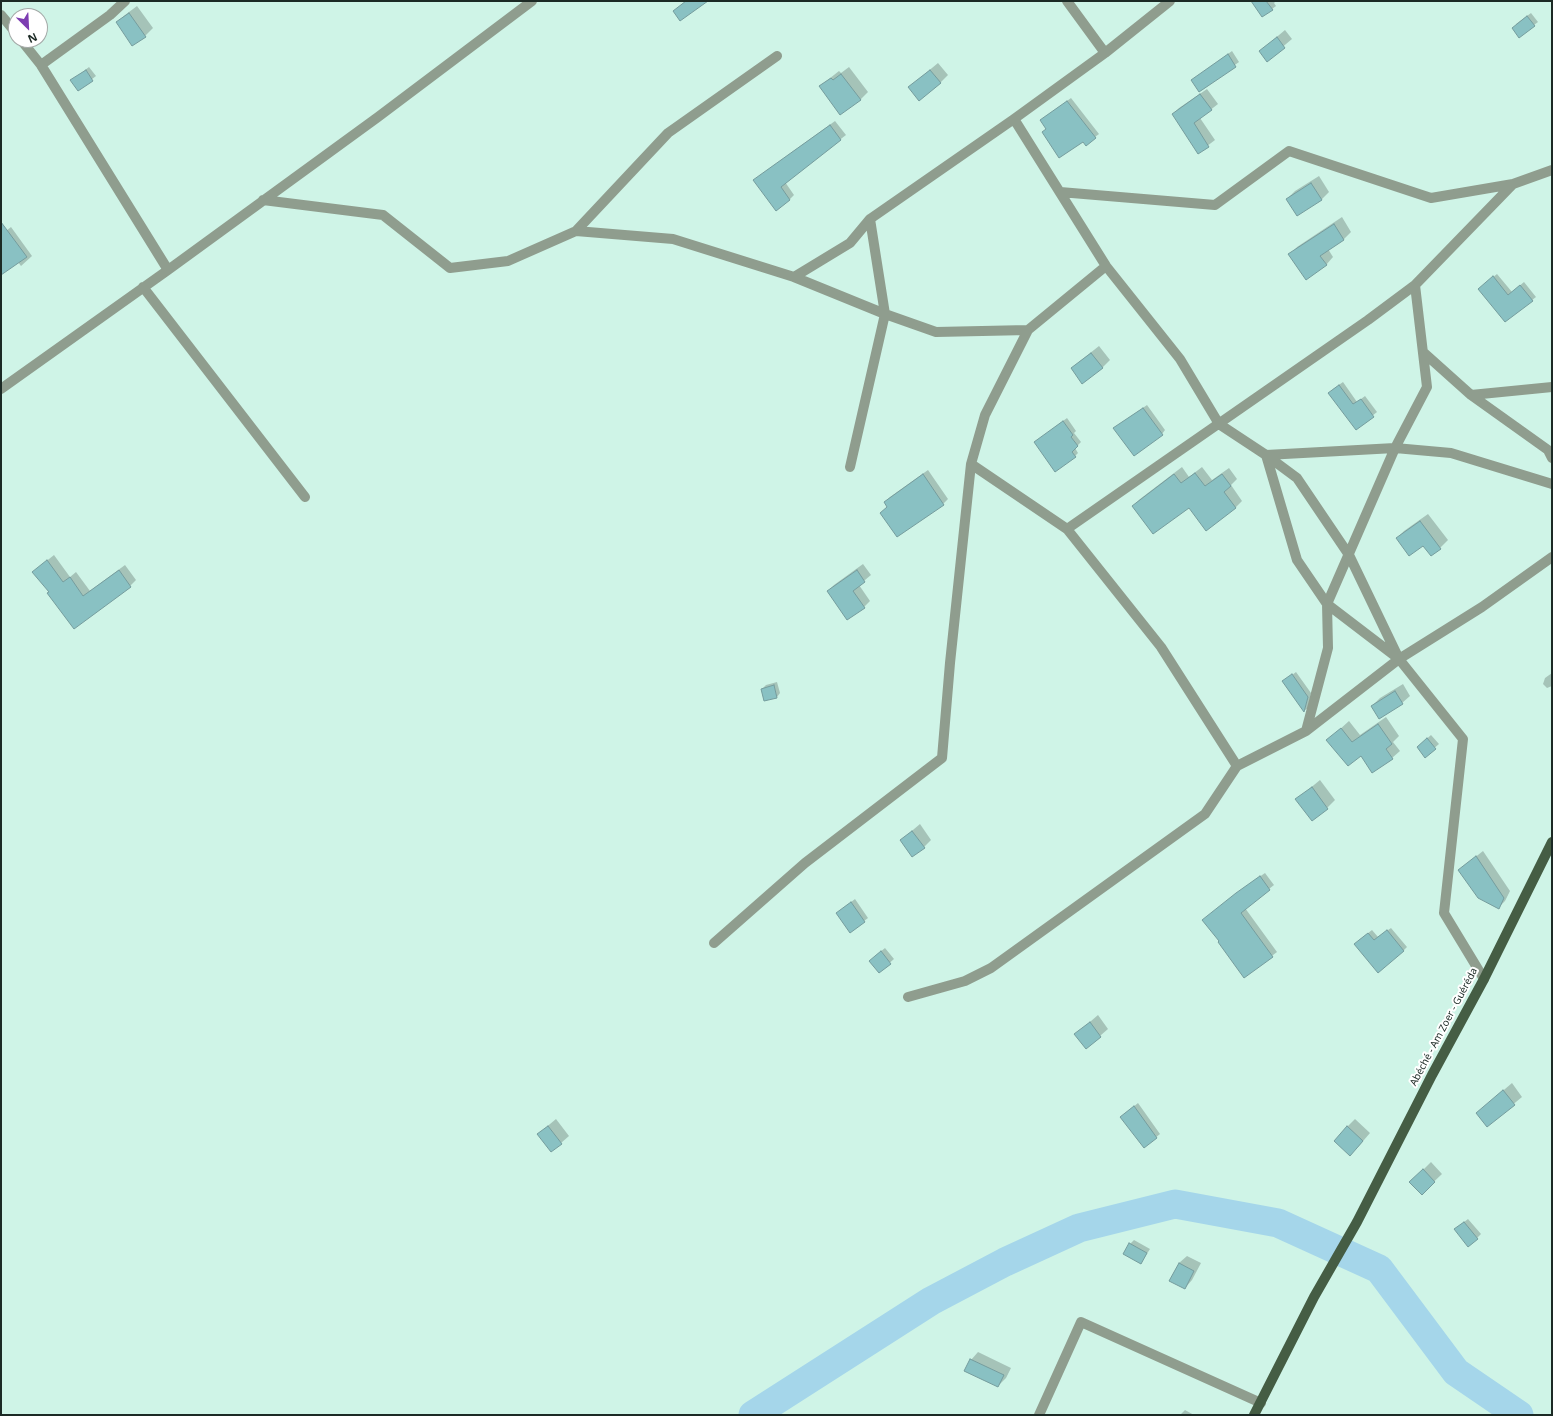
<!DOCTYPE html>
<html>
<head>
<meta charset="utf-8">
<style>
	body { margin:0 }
	#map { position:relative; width:1553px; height:1416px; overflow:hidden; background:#cff4e7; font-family:"Noto Sans",sans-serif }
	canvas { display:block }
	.frame { position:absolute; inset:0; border:2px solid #1c2a25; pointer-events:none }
	.north { position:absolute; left:8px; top:8px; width:40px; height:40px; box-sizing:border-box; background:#fff; border:1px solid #a4aaa8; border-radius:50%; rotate:156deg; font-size:11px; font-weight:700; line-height:16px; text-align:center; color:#1c2a25 }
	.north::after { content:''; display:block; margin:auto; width:14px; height:18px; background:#7d3db2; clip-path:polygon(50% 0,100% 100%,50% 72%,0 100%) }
</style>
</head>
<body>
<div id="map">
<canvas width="1553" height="1416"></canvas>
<div class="frame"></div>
<div class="north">N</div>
</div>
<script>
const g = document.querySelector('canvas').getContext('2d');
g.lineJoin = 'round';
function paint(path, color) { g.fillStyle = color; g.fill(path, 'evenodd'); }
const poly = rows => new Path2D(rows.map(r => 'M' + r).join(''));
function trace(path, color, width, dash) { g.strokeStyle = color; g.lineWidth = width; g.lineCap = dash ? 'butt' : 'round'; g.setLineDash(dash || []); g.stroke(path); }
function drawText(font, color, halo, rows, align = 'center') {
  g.font = font + ' "Noto Sans",sans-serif'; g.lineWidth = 4; g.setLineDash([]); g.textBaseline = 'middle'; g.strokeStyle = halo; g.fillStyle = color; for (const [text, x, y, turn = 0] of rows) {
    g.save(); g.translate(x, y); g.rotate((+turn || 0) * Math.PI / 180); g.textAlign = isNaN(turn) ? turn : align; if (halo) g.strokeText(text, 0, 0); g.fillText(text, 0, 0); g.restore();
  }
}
paint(poly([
	[1255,1,1276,1,1274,3,1276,6,1272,9],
	[137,6,153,28,145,36,117,22,125,15],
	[1531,13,1538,22,1534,25,1516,24],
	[1285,30,1292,39,1267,60,1260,51],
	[1232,51,1239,62,1199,91,1192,80],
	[938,63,948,75,940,83,909,87],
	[89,67,96,76,78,90,72,80],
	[849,67,868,92,860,100,820,86,839,71,841,73],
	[1207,89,1218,104,1200,118,1215,140,1198,153,1173,114,1179,108],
	[1071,98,1099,134,1095,137,1083,141,1047,129,1045,117],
	[835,121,846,135,785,182,794,195,789,200,759,176],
	[1319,176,1329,192,1322,199,1287,199,1295,191],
	[1342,217,1351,232,1344,239,1328,249,1333,257,1326,265,1290,255,1297,247],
	[11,227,32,256,21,266,18,262,1,274,1,235],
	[1497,274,1512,292,1524,282,1536,297,1505,321,1483,285],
	[1099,346,1110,360,1102,368,1072,368,1080,361],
	[1343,382,1357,402,1365,396,1377,412,1356,429,1333,389],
	[1147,405,1165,430,1162,434,1114,428],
	[1067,418,1076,431,1074,433,1081,442,1075,448,1078,453,1075,456,1035,442],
	[1182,467,1189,477,1202,467,1212,480,1229,468,1237,479,1231,485,1242,501,1235,508,1133,506,1140,499],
	[928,470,948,499,943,504,888,507,885,502,890,497],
	[1428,514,1448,540,1440,548,1397,538,1404,531],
	[54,555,70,577,76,572,90,591,125,565,136,580,130,586,74,628,50,592,39,567],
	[863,564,871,575,859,585,870,601,864,607,828,591,834,585],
	[1296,672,1311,693,1308,708,1304,711,1283,682],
	[1552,673,1552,686,1547,688,1543,684,1545,678],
	[777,682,780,693,777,697,762,689,766,685],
	[1403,684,1410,696,1402,703,1372,706,1380,698],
	[1386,717,1399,736,1393,742,1400,751,1392,758,1361,755,1328,740,1349,721,1360,735],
	[1431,735,1439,744,1425,756,1421,744],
	[1320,780,1335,800,1327,808,1297,799],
	[920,824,931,840,924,847,901,840],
	[1483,851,1510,891,1505,901,1499,907,1459,870],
	[1265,873,1274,885,1245,908,1277,952,1244,977,1219,942,1242,889],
	[855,899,868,918,864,921,837,913],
	[1391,928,1407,947,1403,951,1359,940,1372,930,1378,937],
	[885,948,894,959,879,972,874,957],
	[1098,1015,1108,1029,1086,1048,1076,1034],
	[1512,1083,1522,1097,1487,1126,1477,1113],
	[1138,1103,1160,1134,1145,1146,1121,1117],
	[556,1119,569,1136,561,1143,538,1134],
	[1355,1119,1370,1133,1358,1147,1347,1127],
	[1431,1162,1442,1174,1422,1193,1411,1182],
	[1468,1219,1481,1234,1469,1246,1455,1229],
	[1134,1240,1150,1249,1141,1263,1130,1244],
	[1187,1256,1201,1263,1192,1280,1185,1288,1170,1280,1179,1263],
	[978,1352,1011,1368,1006,1378,998,1386,971,1360],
	[1185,1410,1194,1415,1180,1415]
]), '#0003');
trace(poly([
	[753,1415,931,1301,1005,1262,1079,1228,1175,1204,1278,1223,1379,1269,1456,1372,1519,1415]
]), '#a5d6ea', 29);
const building = poly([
	[686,1,708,1,680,21,673,11,686,1],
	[1251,1,1266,1,1273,10,1262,17,1251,1],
	[129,13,146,37,132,46,116,22,129,13],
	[1527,16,1535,26,1519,38,1512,28,1527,16],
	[1277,37,1285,48,1267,62,1259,51,1277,37],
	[1228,54,1236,67,1199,92,1191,80,1228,54],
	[86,70,93,81,78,91,70,80,86,70],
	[930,70,941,83,919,101,908,87,930,70],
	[841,74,861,100,840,115,819,86,831,78,833,80,841,74],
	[1200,94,1212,110,1194,123,1209,147,1198,154,1172,114,1200,94],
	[1067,101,1096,138,1086,146,1083,142,1059,158,1042,132,1046,129,1040,120,1067,101],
	[830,125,841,140,781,187,790,200,776,211,753,180,830,125],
	[1311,183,1322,200,1297,216,1286,199,1311,183],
	[1,222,27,257,1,275,1,222],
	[1334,224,1344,240,1320,256,1327,265,1306,280,1288,254,1334,224],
	[1493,276,1508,295,1520,285,1533,301,1505,322,1478,289,1493,276],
	[1091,353,1103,368,1082,384,1071,368,1091,353],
	[1339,385,1353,404,1361,399,1374,417,1356,430,1328,393,1339,385],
	[1143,408,1163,435,1134,456,1113,428,1143,408],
	[1063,421,1073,435,1071,437,1078,446,1072,452,1076,457,1055,472,1034,442,1063,421],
	[1195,473,1205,486,1222,474,1231,486,1224,492,1236,508,1206,531,1189,508,1153,534,1132,506,1174,474,1181,483,1195,473],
	[923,474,944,505,897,537,880,513,887,507,884,502,923,474],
	[1420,521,1441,549,1431,556,1423,546,1409,556,1396,538,1420,521],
	[47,560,63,582,70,577,83,596,119,570,131,587,74,629,47,593,49,592,32,572,47,560],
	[857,570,865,582,853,591,865,608,847,620,827,591,857,570],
	[1292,674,1308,697,1304,712,1282,681,1292,674],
	[774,685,777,698,764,701,761,689,774,685],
	[1395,691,1403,704,1379,719,1371,706,1395,691],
	[1378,724,1392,744,1386,749,1393,759,1372,773,1361,756,1348,766,1326,740,1341,728,1352,742,1378,724],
	[1427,738,1436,749,1425,758,1417,747,1427,738],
	[1312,787,1328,809,1312,821,1295,799,1312,787],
	[912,831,925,848,912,857,900,840,912,831],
	[1476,856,1504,898,1499,909,1478,898,1458,870,1476,856],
	[1260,876,1270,890,1241,913,1273,957,1244,978,1218,942,1219,941,1202,920,1236,893,1260,876],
	[851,902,865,922,850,933,836,913,851,902],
	[1387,930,1404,951,1378,973,1354,944,1368,933,1374,940,1387,930],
	[881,951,891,964,879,973,869,961,881,951],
	[1090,1022,1101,1037,1086,1049,1074,1034,1090,1022],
	[1503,1090,1515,1105,1487,1127,1476,1113,1503,1090],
	[1134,1106,1157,1138,1144,1148,1120,1117,1134,1106],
	[548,1126,562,1144,551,1152,537,1134,548,1126],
	[1347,1126,1363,1141,1350,1156,1334,1141,1347,1126],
	[1423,1169,1435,1182,1422,1195,1409,1182,1423,1169],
	[1464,1222,1478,1239,1468,1247,1454,1229,1464,1222],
	[1129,1243,1147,1253,1141,1264,1123,1254,1129,1243],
	[1179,1263,1194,1271,1185,1289,1169,1281,1179,1263],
	[970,1359,1004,1375,998,1387,964,1371,970,1359]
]);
paint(building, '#89c1c3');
trace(building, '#759c9d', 1);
trace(poly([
	[1067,1,1105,53],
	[1,15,16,33],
	[21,40,41,65,168,270],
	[41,65,110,15,125,1],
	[1014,119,1106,266,1180,359,1219,424,1266,455,1297,560,1327,604,1399,659,1463,739,1444,913,1484,979],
	[1060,192,1215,205,1289,151,1431,198,1513,184,1552,170],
	[263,200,383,215,450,268,508,261,576,231,673,239,794,277,850,243,870,219],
	[576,231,668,133,777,56],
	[794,277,885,314,936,332,1028,330,1106,266],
	[143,287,305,497],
	[1423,352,1471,395,1548,450,1552,458],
	[1,389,168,270,378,117,532,1],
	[1471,395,1552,387],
	[1266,455,1297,478,1349,555,1399,659,1482,607,1552,557],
	[1266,455,1395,448,1451,453,1552,484],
	[971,464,1067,529,1161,647,1237,766],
	[850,467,885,314,870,219,1014,119,1105,53,1170,1],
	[1067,529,1368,320,1415,285,1513,184],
	[1306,731,1328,648,1327,604,1395,448,1427,387,1415,285],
	[714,943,805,863,942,758,950,663,971,464,985,415,1028,330],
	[908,997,965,981,991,968,1205,814,1237,766,1306,731,1399,659],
	[1039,1415,1081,1322,1261,1403]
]), '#8f9d8e', 10);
trace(poly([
	[1254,1415,1314,1297,1357,1222,1432,1075,1484,979,1552,842]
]), '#455d44', 10);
drawText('10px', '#1c2a25', '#fff', [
	["Abéché - Am Zoer - Guéréda",1444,1027,-62]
]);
</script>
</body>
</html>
